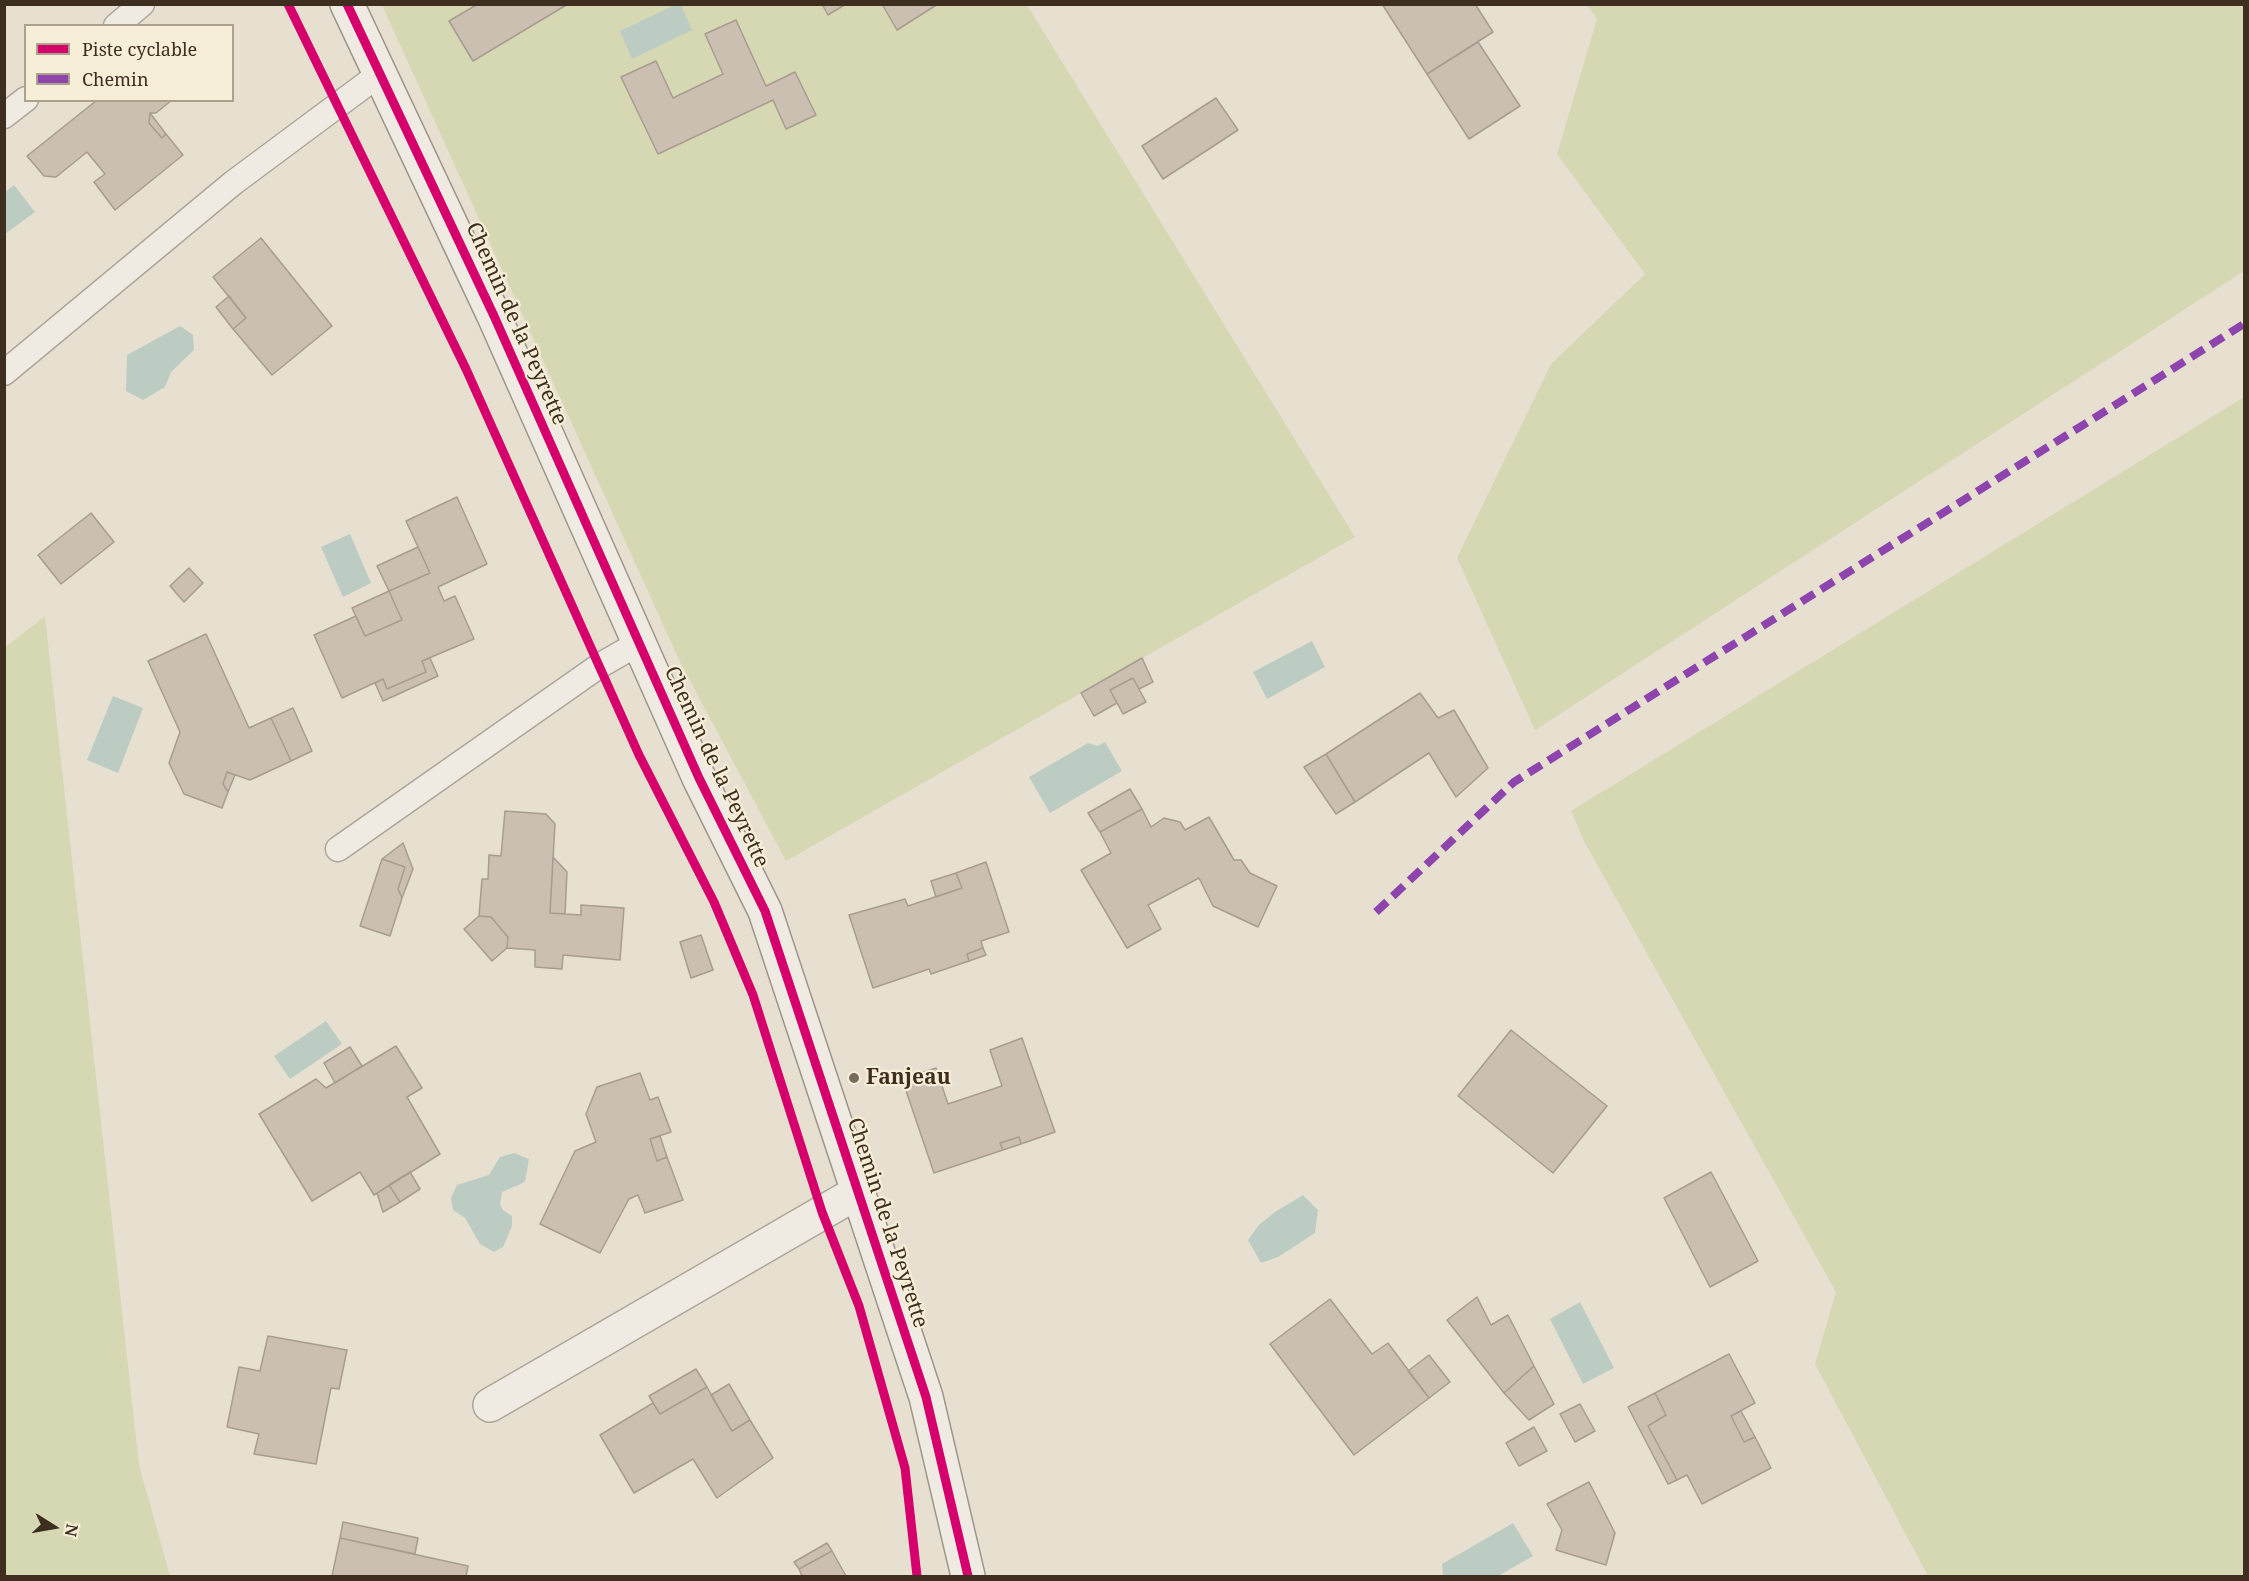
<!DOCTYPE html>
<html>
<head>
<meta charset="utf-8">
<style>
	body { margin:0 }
	#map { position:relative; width:2249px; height:1581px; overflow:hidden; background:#e7e0d1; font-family:"Noto Serif",serif }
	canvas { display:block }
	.frame { position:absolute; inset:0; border:6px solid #3d2e20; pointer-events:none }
	.legend { position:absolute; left:24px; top:24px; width:210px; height:78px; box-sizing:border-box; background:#f7eed8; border:2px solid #ada18e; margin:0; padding:8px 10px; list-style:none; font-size:18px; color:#3d2e20 }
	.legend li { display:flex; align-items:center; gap:12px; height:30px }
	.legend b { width:30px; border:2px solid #ada18e }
	.north { position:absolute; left:24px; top:1497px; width:60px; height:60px; -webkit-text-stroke:4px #f7eed8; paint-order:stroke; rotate:101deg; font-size:16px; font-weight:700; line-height:24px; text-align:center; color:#3d2e20 }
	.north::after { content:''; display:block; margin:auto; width:21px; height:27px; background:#3d2e20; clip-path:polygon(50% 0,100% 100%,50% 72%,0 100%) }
</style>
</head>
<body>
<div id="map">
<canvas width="2249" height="1581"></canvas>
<div class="frame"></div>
<ul class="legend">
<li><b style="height:8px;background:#d6006c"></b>Piste cyclable</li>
<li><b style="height:8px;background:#8e44ad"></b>Chemin</li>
</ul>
<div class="north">N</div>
</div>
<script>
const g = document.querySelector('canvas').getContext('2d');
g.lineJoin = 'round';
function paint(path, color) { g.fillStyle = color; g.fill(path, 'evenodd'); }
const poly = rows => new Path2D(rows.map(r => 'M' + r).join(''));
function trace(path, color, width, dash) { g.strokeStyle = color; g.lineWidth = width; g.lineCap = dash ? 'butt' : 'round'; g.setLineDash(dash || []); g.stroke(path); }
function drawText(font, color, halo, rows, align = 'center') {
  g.font = font + ' "Noto Serif",serif'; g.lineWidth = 4.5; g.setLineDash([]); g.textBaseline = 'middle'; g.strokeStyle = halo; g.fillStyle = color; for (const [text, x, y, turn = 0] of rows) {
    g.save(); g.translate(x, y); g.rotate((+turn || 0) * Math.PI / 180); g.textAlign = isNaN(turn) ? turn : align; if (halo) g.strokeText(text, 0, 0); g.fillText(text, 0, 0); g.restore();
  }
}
paint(poly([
	[382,5,1027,5,1355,537,786,861,680,662],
	[1587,5,2244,5,2244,271,1535,730,1457,558,1551,364,1645,274,1557,154,1597,19],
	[2244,397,2244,1576,1928,1576,1815,1364,1836,1292,1584,841,1571,811],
	[45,616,139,1465,170,1576,5,1576,4,648]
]), '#d6d7b3');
paint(poly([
	[675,5,681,5,692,30,632,59,620,31],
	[14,185,35,212,5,234,5,192],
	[180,326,193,335,194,350,171,372,165,387,143,400,126,391,127,355],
	[350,534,371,583,343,597,321,547],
	[1312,641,1325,667,1267,699,1253,672],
	[113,696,143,708,118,773,87,760],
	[1105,742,1122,771,1050,813,1029,777,1088,743,1098,746],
	[326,1021,342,1044,290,1079,274,1056],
	[514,1153,529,1159,525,1182,502,1192,500,1204,503,1210,512,1216,512,1226,503,1247,494,1252,480,1244,465,1218,453,1210,451,1198,457,1185,489,1175,500,1157],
	[1303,1195,1318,1210,1315,1233,1278,1257,1261,1263,1248,1240,1259,1225,1275,1212],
	[1580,1302,1614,1368,1583,1384,1550,1319],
	[1513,1523,1533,1556,1498,1576,1443,1576,1442,1564]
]), '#bcccc2');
const building = poly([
	[478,4,568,4,473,61,449,21,478,4],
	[822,4,846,4,828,15,822,4],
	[882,4,938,4,897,30,882,4],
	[1382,4,1475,4,1493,32,1427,74,1382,4],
	[736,20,766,86,795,72,816,115,786,129,773,100,658,154,621,77,656,61,673,98,723,74,705,34,736,20],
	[1478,42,1520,106,1469,139,1427,74,1478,42],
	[1216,98,1238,130,1163,179,1142,146,1216,98],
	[97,100,172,100,156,113,150,113,149,123,162,138,166,134,183,155,115,210,94,182,105,174,87,152,56,177,44,176,27,156,97,100],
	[150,113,166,134,162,138,149,123,150,113],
	[261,238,332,326,272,375,233,329,246,318,213,277,261,238],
	[229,296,246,318,233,329,216,307,229,296],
	[457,497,487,564,438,587,444,601,455,596,474,639,422,661,426,672,387,689,383,679,342,698,314,635,356,616,365,636,402,620,389,591,430,573,406,521,457,497],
	[91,513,114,542,61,584,38,555,91,513],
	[418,547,430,573,389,591,377,566,418,547],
	[189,568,203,583,184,602,170,586,189,568],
	[389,591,402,620,365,636,352,608,389,591],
	[206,634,249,728,271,718,291,761,250,780,227,772,223,784,228,792,222,808,184,794,169,763,180,732,148,661,206,634],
	[430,658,438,676,383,701,375,683,383,679,387,689,426,672,422,661,430,658],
	[1142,658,1153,682,1139,689,1133,678,1110,690,1117,703,1094,716,1081,693,1142,658],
	[1133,678,1146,702,1123,714,1110,690,1133,678],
	[1420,693,1438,718,1454,710,1488,768,1456,797,1429,753,1355,802,1326,754,1420,693],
	[293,708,312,751,291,761,271,718,293,708],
	[1326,754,1355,802,1336,814,1304,767,1326,754],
	[227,772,235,775,228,792,223,784,227,772],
	[1130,789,1142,809,1100,832,1088,813,1130,789],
	[1142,809,1151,827,1164,818,1180,822,1185,830,1209,817,1234,860,1241,860,1250,873,1277,886,1258,927,1213,906,1199,878,1148,905,1161,929,1127,948,1081,870,1111,853,1100,832,1142,809],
	[505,811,546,814,555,824,550,913,581,915,581,905,624,908,620,960,563,955,562,969,535,967,535,950,507,948,508,937,491,917,479,916,482,879,488,879,489,855,501,856,505,811],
	[403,843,413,869,402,898,398,889,405,867,382,859,403,843],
	[553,857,567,872,565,914,550,913,553,857],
	[382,859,405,867,398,889,402,898,390,936,360,926,382,859],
	[986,862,1009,932,981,941,983,948,967,954,969,961,931,974,929,969,873,988,849,915,905,899,908,906,962,888,956,873,986,862],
	[956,873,962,888,936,897,931,881,956,873],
	[479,916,491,917,508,937,507,948,492,961,464,929,479,916],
	[701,935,713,970,691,978,680,942,701,935],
	[983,948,986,955,969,961,967,954,983,948],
	[1511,1030,1607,1106,1553,1173,1458,1096,1511,1030],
	[1022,1038,1055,1132,1021,1144,1019,1137,1000,1143,1003,1150,934,1173,902,1079,936,1068,948,1104,1002,1086,990,1050,1022,1038],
	[396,1046,422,1088,407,1097,440,1154,374,1195,360,1172,312,1201,259,1114,316,1079,326,1088,396,1046],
	[350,1047,362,1066,335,1083,324,1063,350,1047],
	[640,1073,650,1100,658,1097,671,1132,650,1139,657,1161,667,1157,683,1200,645,1213,638,1195,629,1199,600,1253,540,1224,575,1151,596,1142,586,1114,597,1087,640,1073],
	[660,1136,667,1157,657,1161,650,1139,660,1136],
	[1019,1137,1021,1144,1003,1150,1000,1143,1019,1137],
	[410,1172,420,1189,400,1202,389,1185,410,1172],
	[1711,1172,1758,1261,1710,1287,1664,1198,1711,1172],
	[389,1185,400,1202,383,1212,377,1193,389,1185],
	[1477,1297,1491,1325,1508,1315,1534,1366,1504,1393,1447,1320,1477,1297],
	[1330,1299,1372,1354,1388,1343,1429,1398,1354,1455,1270,1344,1330,1299],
	[268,1336,347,1350,339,1389,331,1388,316,1464,254,1454,259,1434,227,1427,239,1367,260,1371,268,1336],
	[1729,1354,1755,1403,1731,1416,1744,1442,1755,1437,1771,1468,1702,1504,1687,1475,1677,1480,1648,1426,1666,1415,1655,1393,1729,1354],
	[1429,1355,1450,1382,1429,1398,1408,1371,1429,1355],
	[1534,1366,1554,1404,1529,1420,1504,1393,1534,1366],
	[696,1369,707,1387,660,1414,649,1396,696,1369],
	[729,1384,750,1420,732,1431,711,1395,729,1384],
	[707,1387,732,1431,750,1420,773,1458,717,1498,693,1459,634,1493,600,1435,653,1403,660,1414,707,1387],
	[1655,1393,1666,1415,1648,1426,1677,1480,1668,1484,1628,1407,1655,1393],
	[1580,1404,1595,1431,1575,1442,1560,1414,1580,1404],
	[1741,1411,1755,1437,1744,1442,1731,1416,1741,1411],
	[1534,1427,1547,1451,1519,1466,1506,1443,1534,1427],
	[1589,1482,1615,1533,1606,1565,1556,1550,1562,1530,1547,1504,1589,1482],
	[343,1522,418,1538,415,1554,340,1538,343,1522],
	[340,1538,468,1566,466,1576,332,1576,340,1538],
	[827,1543,832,1551,799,1569,794,1562,827,1543],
	[832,1551,846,1576,802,1576,799,1569,832,1551]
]);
paint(building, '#cbbfb2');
trace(building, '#a89c90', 1.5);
const lane = poly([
	[116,26,142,4],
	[4,116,26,99],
	[4,373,233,183,381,73],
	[338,849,599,666,639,643]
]);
const street = poly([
	[490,1405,858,1192]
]);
const secondary = poly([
	[347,4,494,316,699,778,765,911,926,1397,968,1576]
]);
trace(lane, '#ada599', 27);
trace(street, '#ada599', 36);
trace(secondary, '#9c958a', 36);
trace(lane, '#efebe3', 24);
trace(street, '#efebe3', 33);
trace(secondary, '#efebe3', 33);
trace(poly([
	[1376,912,1514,782,2244,324]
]), '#8e44ad', 8, [15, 8]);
trace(poly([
	[288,4,466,369,639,755,714,902,753,995,822,1212,859,1306,905,1468,917,1576],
	[347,4,494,316,699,778,765,911,926,1397,968,1576]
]), '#d6006c', 9);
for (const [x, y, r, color] of [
	[854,1078,6,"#786c5e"]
]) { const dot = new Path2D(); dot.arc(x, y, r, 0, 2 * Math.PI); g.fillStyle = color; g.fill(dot); trace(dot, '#f7eed8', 2); }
drawText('21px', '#3d2e20', '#f7eed8', [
	["Chemin de la Peyrette",516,324,66],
	["Chemin de la Peyrette",716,767,65],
	["Chemin de la Peyrette",887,1223,72]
]);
drawText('bold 21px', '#3d2e20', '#f7eed8', [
	["Fanjeau",866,1078]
], 'left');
</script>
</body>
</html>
